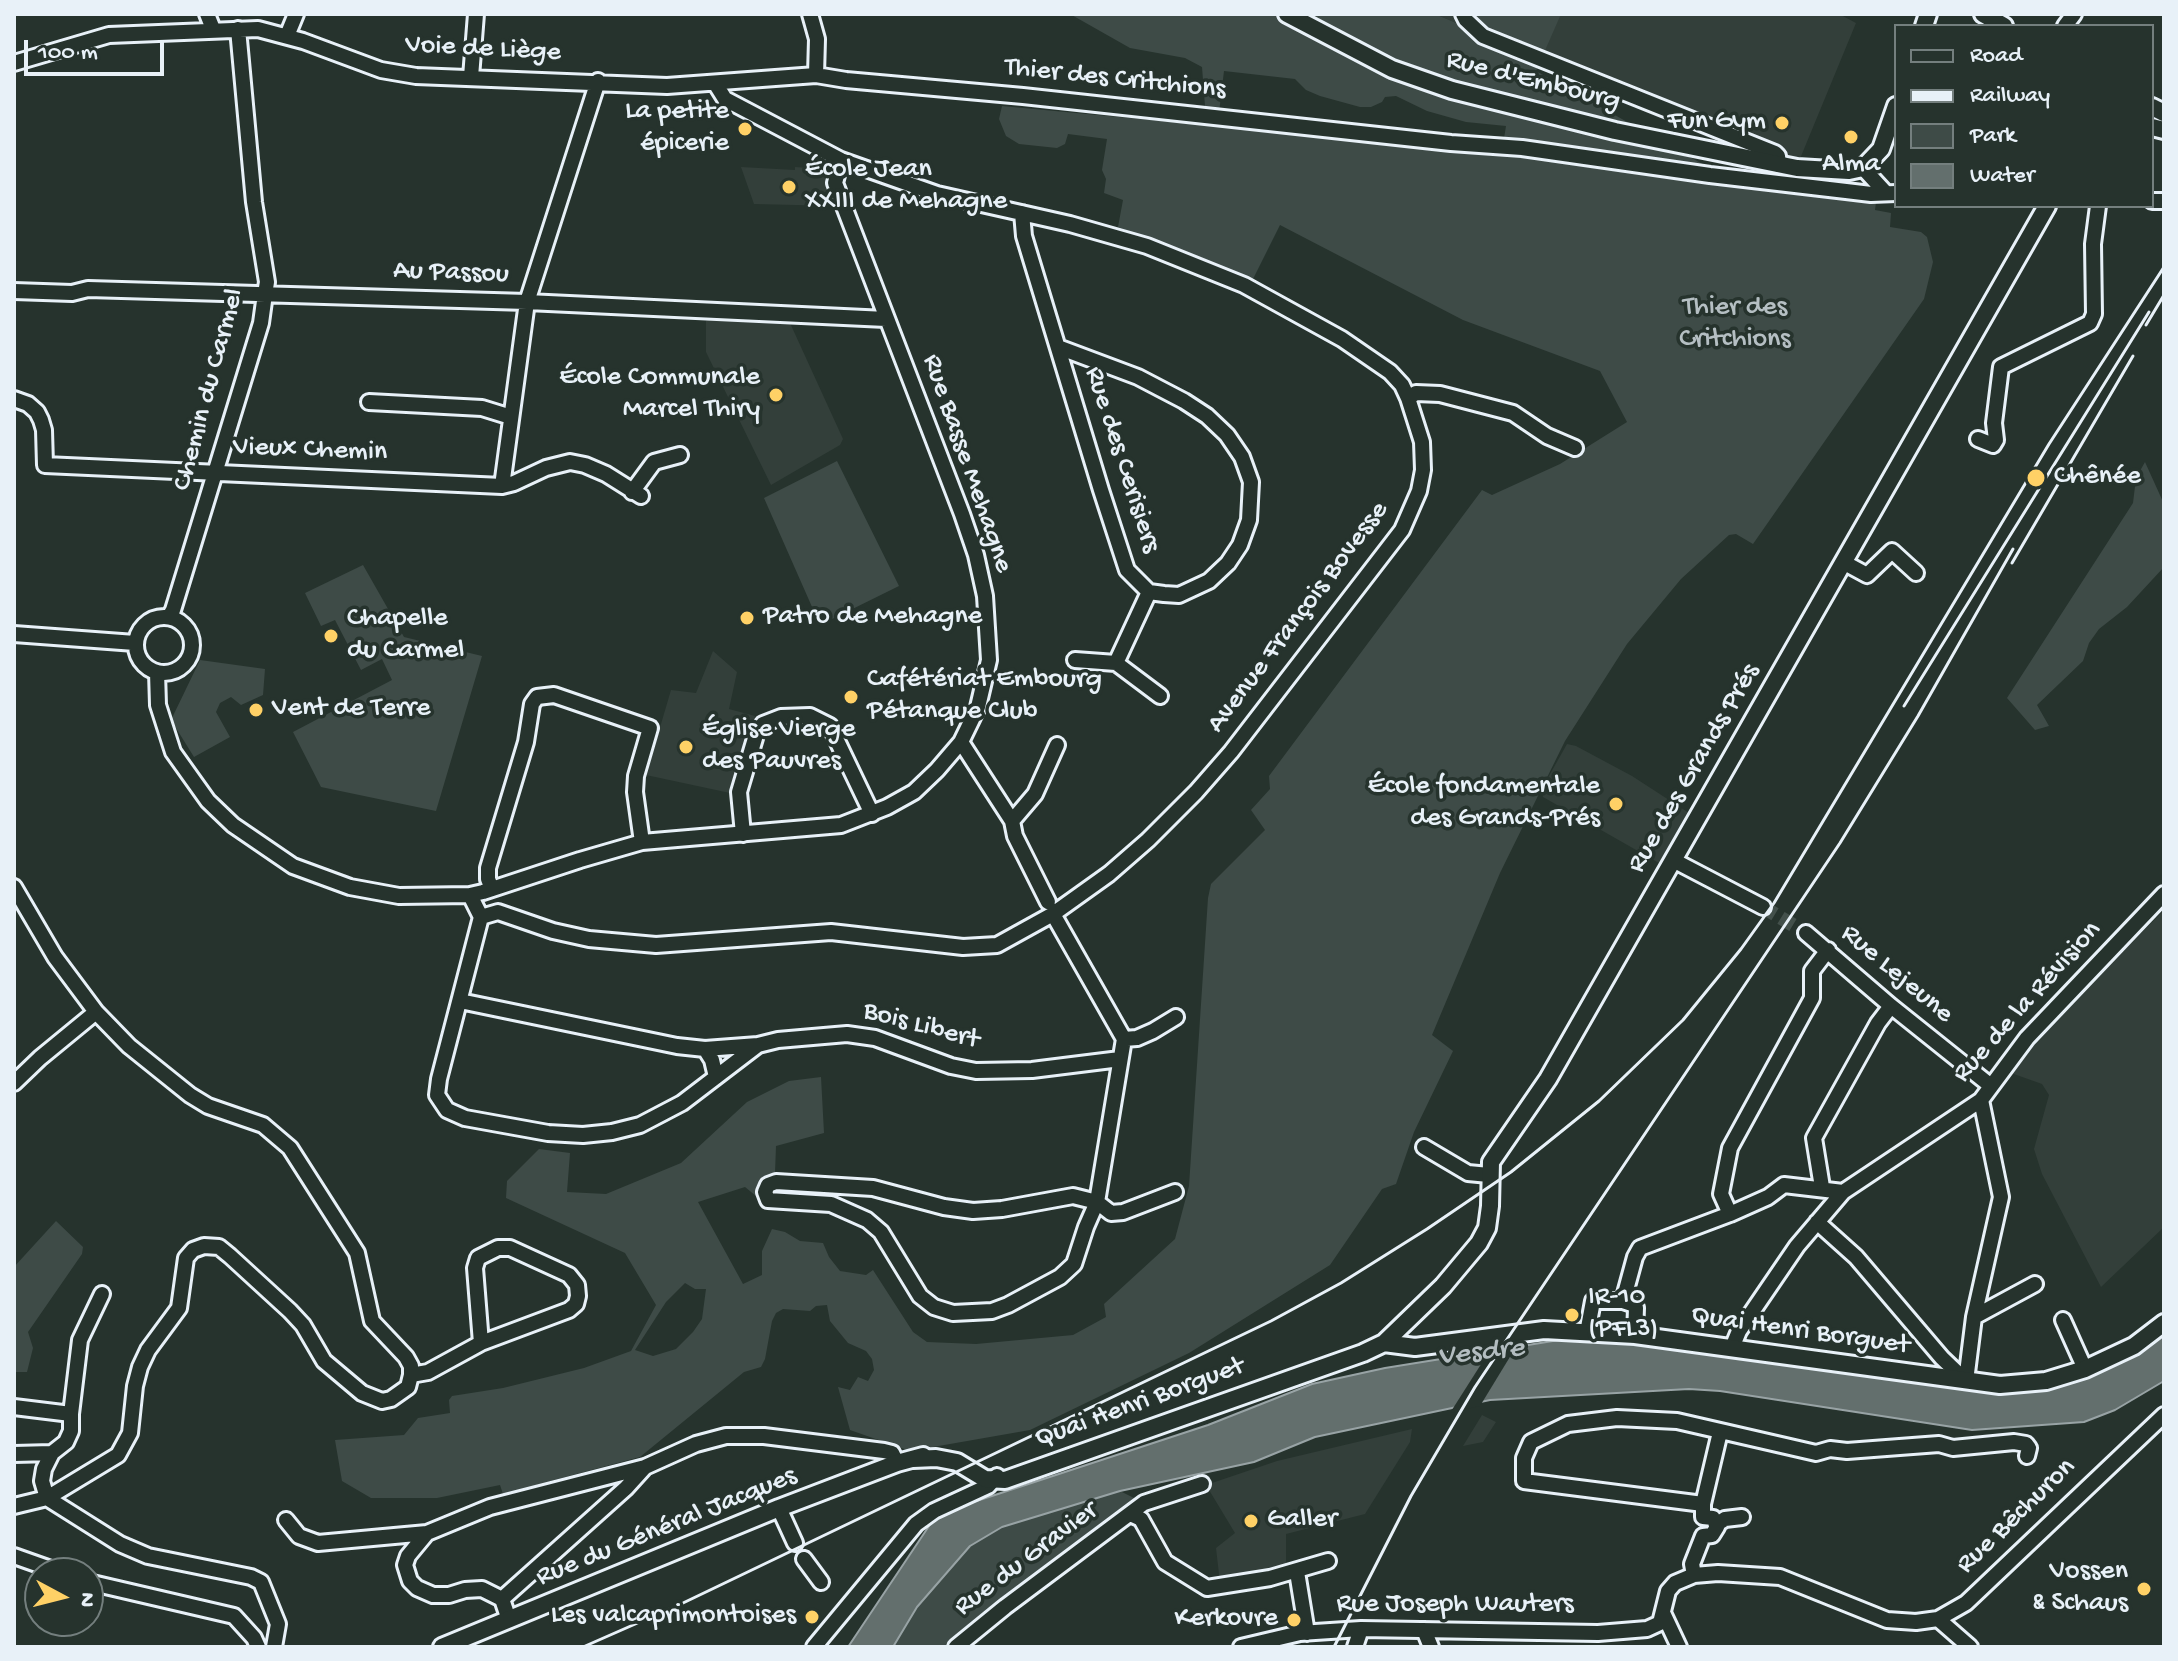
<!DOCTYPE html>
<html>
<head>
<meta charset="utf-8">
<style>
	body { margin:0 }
	#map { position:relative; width:2178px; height:1661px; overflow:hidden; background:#26332d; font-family:"Gochi Hand",sans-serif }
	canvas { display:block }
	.frame { position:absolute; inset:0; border:16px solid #e8f1f8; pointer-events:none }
	.legend { position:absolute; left:1894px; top:24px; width:260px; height:184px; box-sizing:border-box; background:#26332d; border:2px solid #747f7e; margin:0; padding:10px 14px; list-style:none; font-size:24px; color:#e8f1f8 }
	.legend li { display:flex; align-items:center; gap:16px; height:40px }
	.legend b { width:40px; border:2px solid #747f7e }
	.north { position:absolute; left:24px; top:1557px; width:80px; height:80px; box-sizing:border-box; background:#26332d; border:2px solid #747f7e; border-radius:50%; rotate:97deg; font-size:22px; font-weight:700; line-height:32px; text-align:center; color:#e8f1f8 }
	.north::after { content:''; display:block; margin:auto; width:28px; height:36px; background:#ffd166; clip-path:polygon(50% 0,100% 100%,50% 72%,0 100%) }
	.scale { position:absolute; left:24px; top:40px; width:140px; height:36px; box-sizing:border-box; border:4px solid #e8f1f8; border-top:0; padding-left:10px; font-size:24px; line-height:28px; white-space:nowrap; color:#e8f1f8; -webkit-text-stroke:6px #26332d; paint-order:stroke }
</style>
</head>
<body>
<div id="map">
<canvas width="2178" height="1661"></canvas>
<div class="frame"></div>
<ul class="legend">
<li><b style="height:10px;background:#26332d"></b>Road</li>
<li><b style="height:10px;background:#e8f1f8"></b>Railway</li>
<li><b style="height:22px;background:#3e4b47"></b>Park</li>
<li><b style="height:22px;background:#636f6d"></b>Water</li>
</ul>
<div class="north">N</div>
<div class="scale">100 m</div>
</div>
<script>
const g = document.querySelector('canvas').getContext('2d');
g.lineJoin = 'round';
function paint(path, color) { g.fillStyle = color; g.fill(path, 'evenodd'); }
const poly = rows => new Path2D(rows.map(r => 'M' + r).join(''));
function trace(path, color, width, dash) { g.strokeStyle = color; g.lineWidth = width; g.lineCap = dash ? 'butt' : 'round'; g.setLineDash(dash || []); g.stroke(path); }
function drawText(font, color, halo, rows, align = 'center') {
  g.font = font + ' "Gochi Hand",sans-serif'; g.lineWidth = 7; g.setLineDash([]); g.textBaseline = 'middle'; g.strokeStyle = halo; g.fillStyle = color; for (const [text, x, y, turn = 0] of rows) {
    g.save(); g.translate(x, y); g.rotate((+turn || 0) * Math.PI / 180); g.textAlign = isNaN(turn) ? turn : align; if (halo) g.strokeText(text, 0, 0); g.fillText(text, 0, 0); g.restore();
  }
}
paint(poly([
	[1435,14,1839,14,1856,23,1797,166,1475,41,1461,25],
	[741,167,795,170,795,167,822,169,837,206,754,204],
	[706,318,790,323,843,439,840,445,771,485,706,352],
	[713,651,737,672,729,709,755,716,730,793,646,775,671,690,696,693],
	[1567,744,1576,746,1632,776,1689,813,1659,863,1543,797,1541,790],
	[2164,910,2164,1227,2101,1287,2042,1174,2034,1149,2049,1095,2042,1084,2011,1073,2052,1023],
	[1482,1415,1496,1422,1483,1442,1463,1446],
	[1412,1429,1410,1442,1365,1514,1286,1534,1286,1569,1220,1583,1216,1548,1235,1533,1206,1485,1277,1461]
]), '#333f3a');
paint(poly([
	[1070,14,1435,14,1461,25,1475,40,1479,25,1469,14,1561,14,1536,71,1715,171,1758,187,1876,202,1875,210,1891,213,1890,227,1921,232,1927,237,1933,262,1924,299,1753,544,1736,534,1729,535,1681,579,1627,644,1565,741,1500,873,1432,1035,1453,1051,1414,1132,1396,1184,1382,1189,1330,1265,1189,1353,1030,1430,910,1451,850,1430,838,1387,850,1390,858,1377,868,1381,874,1370,872,1359,866,1351,848,1343,830,1321,827,1305,816,1306,810,1311,783,1309,776,1313,772,1321,765,1359,761,1367,744,1372,640,1457,539,1484,504,1497,500,1485,437,1498,371,1498,342,1481,335,1440,404,1435,418,1418,450,1413,449,1400,452,1396,503,1388,584,1368,631,1351,656,1305,625,1253,506,1198,507,1181,539,1149,570,1153,567,1192,606,1194,681,1163,747,1102,789,1081,821,1077,824,1133,776,1146,775,1173,761,1179,756,1188,756,1196,745,1187,698,1202,743,1284,762,1275,762,1251,772,1229,785,1232,800,1241,823,1243,829,1257,840,1271,866,1275,873,1270,913,1332,927,1342,976,1344,1073,1335,1106,1317,1104,1304,1175,1239,1189,1186,1208,898,1211,884,1265,830,1251,810,1270,789,1269,776,1482,490,1492,495,1560,464,1627,422,1600,371,1463,320,1280,225,1253,279,1118,227,1123,200,1104,193,1106,179,1102,170,1107,139,1068,134,1065,144,1057,148,1019,144,1006,136,999,119,1002,106,1193,124,1205,106,1202,67,1185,58,1130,48],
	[1224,71,1295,79,1306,90,1320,96,1360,107,1371,107,1382,102,1385,97,1396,96,1427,111,1466,122,1506,126,1502,151,1218,121],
	[685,1283,695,1289,706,1289,702,1319,693,1332,676,1349,653,1356,635,1350,666,1302],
	[837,461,899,586,820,625,764,498],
	[2145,462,2164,504,2164,567,2127,607,2099,629,2089,643,2083,661,2037,705,2049,726,2035,730,2007,698,2133,503,2136,478],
	[363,565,404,637,482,656,436,811,321,787,293,732,392,680,382,659,361,670,335,620,321,626,305,593],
	[200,660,265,669,263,695,241,705,231,697,220,703,216,712,230,737,194,757,171,720],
	[56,1221,83,1247,82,1254,28,1332,33,1348,27,1372,14,1372,14,1267],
	[1120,1491,1144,1503,956,1647,893,1647,917,1607,970,1546,1002,1527]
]), '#3e4b47');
const water = poly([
	[2164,1331,2164,1381,2115,1410,2084,1422,1972,1430,1720,1391,1689,1389,1490,1400,1315,1437,1254,1462,1120,1491,1002,1527,970,1546,917,1607,893,1647,848,1647,937,1514,1208,1425,1312,1384,1385,1368,1559,1340,1598,1340,1648,1343,1967,1390,2015,1392,2072,1381,2107,1368,2137,1352,2164,1331]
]);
paint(water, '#636f6d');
trace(water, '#98a3a5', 2);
paint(poly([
	[1519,1342,1480,1406,1450,1413,1492,1347]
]), '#26332d');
trace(poly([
	[1763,907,1806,933]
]), '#43504b', 14, [14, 7]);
const minor = poly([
	[207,14,213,29],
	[810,14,817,39,816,75],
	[1463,14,1466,20,1483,36,1775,153,1778,156,1779,165],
	[2065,26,2074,14],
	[287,36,296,14],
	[14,63,109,35,258,29,303,41,381,70,416,76,667,86,816,75,846,80,1023,96,1451,143,1522,148,1710,175,1846,191,1871,194,1896,193],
	[471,77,476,14],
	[1863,168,1885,192],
	[2152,201,2164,201],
	[1022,213,1024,236,1101,490,1127,570,1149,592,1164,594,1179,595,1209,581,1228,563,1240,545,1249,520,1251,482,1242,457,1227,435,1207,416,1184,401,1138,377,1058,347],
	[14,291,72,293,88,289,527,302,886,319],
	[1408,398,1416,393,1440,394,1513,413,1547,436,1575,448],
	[14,399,28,404,37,412,41,420,44,430,45,465,502,486,514,483,546,468,570,462,585,465,606,474,641,496],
	[369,402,482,408,511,417],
	[1978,439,1993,445,1996,440,1994,423,2001,367,2090,323,2094,314,2093,244,2098,206],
	[502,486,527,302,598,81],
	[632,492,654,462,680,455],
	[1843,562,1867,575,1892,551,1916,573],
	'136 645a28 28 0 1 1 56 0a28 28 0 1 1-56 0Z',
	[169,617,173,610,261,323,265,294,267,282,254,202,238,29],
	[14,634,135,643],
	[1075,660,1116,663,1160,696],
	[1116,663,1149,592],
	[157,672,158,705,173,752,208,801,233,825,293,866,350,887,399,896,470,895,483,892,580,860,642,842,841,825,887,807,914,792,937,770,961,742,978,707,989,660,985,596,976,555,962,514,835,183,841,160],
	[961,742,1012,821,1035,794,1057,745],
	[1012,821,1015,836,1048,902],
	[743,834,739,792,756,735,763,724,781,717,810,716,830,726,872,814],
	[1673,860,1763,907],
	[14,887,55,957,96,1012,129,1046,190,1095,208,1106,263,1125,290,1148,357,1253,372,1321,406,1357,411,1366,411,1375,408,1387,391,1399,382,1401,362,1393,324,1361,303,1325,290,1311,230,1256,219,1247,204,1246,193,1250,186,1258,179,1308,148,1350,140,1367,135,1386,130,1433,118,1455,47,1498,14,1506],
	[492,889,488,879,488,868,526,742,532,704,537,697,554,695,650,728,636,776,635,792,642,842],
	[470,895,481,917,498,912,553,931,589,939,656,945,831,932,963,947,997,945,1053,914,1109,874,1148,840,1196,792,1231,752,1402,530,1419,491,1423,470,1422,442,1408,398,1402,385,1390,372,1342,339,1244,285,1147,246,1070,224,937,194,841,160,725,99,715,83],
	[1053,914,1124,1039,1097,1202,1086,1227,1074,1264,1060,1277,1008,1305,992,1311,953,1313,934,1307,920,1296,881,1232,867,1220,831,1204,768,1200,765,1192,768,1185,776,1182,873,1188,944,1207,973,1211,1002,1209,1073,1196,1097,1202,1111,1213,1123,1212,1175,1192],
	[481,917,439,1079,437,1095,447,1110,465,1118,548,1133,583,1135,612,1132,640,1125,682,1103,758,1045],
	[1806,933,1891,1006,1991,1086],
	[460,1001,677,1046,705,1049,758,1045,778,1040,847,1034,875,1038,951,1066,976,1071,1032,1070,1120,1059],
	[1124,1039,1137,1038,1153,1031,1176,1017],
	[705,1049,712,1060,716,1077],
	[14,1083,40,1058,96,1012],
	[1424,1147,1468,1173,1489,1175],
	[1822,1187,1814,1138,1878,1023,1891,1006],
	[1730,1214,1721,1194,1730,1148,1812,998,1812,971,1828,950],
	[1817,1222,1856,1257,1942,1358,1966,1381],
	[1974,1317,2035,1284],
	[2063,1320,2085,1369],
	[1587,1333,1593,1301,1623,1301],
	[1635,1335,1636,1308,1635,1305,1623,1301,1635,1257,1640,1248,1730,1214,1768,1197,1784,1185,1843,1192],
	[1732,1348,1739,1331,1797,1246,1843,1192,1981,1100,2027,1038,2164,894],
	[411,1375,428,1372,481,1343,569,1310,576,1304,578,1296,577,1285,569,1275,510,1248,498,1248,478,1258,475,1268,481,1343],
	[1966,1381,1974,1317,2001,1197,1981,1100],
	[14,1407,71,1414],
	[14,1454,52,1453],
	[47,1498,120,1544,148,1556,251,1577,261,1582,278,1624,274,1647],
	[47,1498,42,1481,44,1469,52,1453,66,1442,71,1431,71,1414,80,1340,102,1294],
	[1703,1504,1524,1481,1524,1458,1531,1442,1568,1424,1617,1418,1677,1421,1816,1453,1830,1449,1847,1451,1939,1444,1953,1448,2014,1442,2026,1444,2029,1448,2027,1456],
	[779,1508,795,1543],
	[1130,1514,1141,1519,1165,1562,1207,1588,1270,1578,1328,1561],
	[1703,1517,1703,1504,1720,1432],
	[286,1520,299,1536,318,1543,427,1533,490,1507,645,1467,696,1444,726,1436,764,1436,884,1451,892,1453,897,1463],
	[1717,1524,1725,1519,1742,1517],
	[427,1533,408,1556,405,1565,410,1581,417,1588,433,1595,449,1595,465,1590,482,1589,502,1599,509,1620],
	[1703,1536,1712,1535,1717,1527,1713,1518,1703,1517],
	[14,1556,62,1573],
	[804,1559,821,1582],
	[1297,1572,1307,1633],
	[1694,1575,1692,1564,1703,1536],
	[88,1582,234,1616,254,1638,258,1647],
	[502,1599,626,1488,645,1467],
	[1664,1615,1679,1647],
	[1938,1619,1970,1647],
	[1424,1630,1431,1647],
	[814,1647,916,1524,934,1511,988,1486,997,1476],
	[956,1647,1005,1607,1144,1503,1202,1484],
	[1241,1647,1300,1633,1361,1629,1598,1633,1647,1629,1660,1623,1668,1591,1675,1583,1694,1575,1718,1573,1780,1577,1887,1620,1916,1622,1938,1619,1966,1603,2164,1415],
	[1355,1647,1361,1629]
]);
const major = poly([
	[1287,14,1392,69,1452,90,1615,131,1797,168,1849,171,1863,168,1881,149,1896,106],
	[1983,14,2004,26],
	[1924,26,1928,14],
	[2152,107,2164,113],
	[2152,127,2164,130],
	[1384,1343,1443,1286,1479,1243,1487,1228,1490,1206,1491,1162,1548,1079,2047,206],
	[913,1459,936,1458,957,1462,985,1479,1005,1480,1363,1353,1384,1343,1415,1347,1544,1330,1635,1335,2000,1385,2046,1381,2085,1369,2134,1346,2164,1323],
	[442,1647,779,1508,897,1463,923,1456]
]);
trace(minor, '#e8f1f8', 20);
trace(major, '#e8f1f8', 22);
trace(minor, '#26332d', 14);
trace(major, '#26332d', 16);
trace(poly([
	[2146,325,2164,295],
	[2012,563,2133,356],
	[1904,706,2149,312],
	[583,1647,683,1603,1271,1321,1341,1283,1427,1229,1511,1172,1599,1101,1683,1020,1741,949,1774,903,2049,444,2164,267],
	[1334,1647,1411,1496,1475,1387,1840,843,1918,716,2013,549]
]), '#e8f1f8', 3);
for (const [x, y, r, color] of [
	[1782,123,8,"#ffd166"],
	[745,129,8,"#ffd166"],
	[1851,137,8,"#ffd166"],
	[789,187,8,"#ffd166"],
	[776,395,8,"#ffd166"],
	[2036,478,10,"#ffd166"],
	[747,618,8,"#ffd166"],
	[331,636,8,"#ffd166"],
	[851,697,8,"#ffd166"],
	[256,710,8,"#ffd166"],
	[686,747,8,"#ffd166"],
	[1616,804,8,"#ffd166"],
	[1572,1315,8,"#ffd166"],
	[1251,1521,8,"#ffd166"],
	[2144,1589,8,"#ffd166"],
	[812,1617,8,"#ffd166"],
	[1294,1620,8,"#ffd166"]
]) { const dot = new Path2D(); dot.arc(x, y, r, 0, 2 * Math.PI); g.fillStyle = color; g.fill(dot); trace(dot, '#26332d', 3); }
drawText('28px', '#e8f1f8', '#26332d', [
	["Voie de Liège",483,50,3],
	["Thier des Critchions",1115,80,6],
	["Rue d'Embourg",1533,82,14],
	["Au Passou",451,274,2],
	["Chemin du Carmel",210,390,-75],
	["Vieux Chemin",310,451,2],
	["Rue des Cerisiers",1121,460,72],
	["Rue Basse Mehagne",966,464,71],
	["Avenue François Bovesse",1299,618,-53],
	["Rue des Grands Prés",1695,769,-60],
	["Rue Lejeune",1896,975,40],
	["Rue de la Révision",2028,1003,-48],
	["Bois Libert",921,1027,15],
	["Quai Henri Borguet",1800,1332,8],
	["Quai Henri Borguet",1140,1404,-20],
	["Rue Bêchuron",2017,1517,-44],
	["Rue du Général Jacques",667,1528,-22],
	["Rue du Gravier",1027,1560,-37],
	["Rue Joseph Wauters",1455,1606]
]);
drawText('28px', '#e8f1f8', '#26332d', [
	["La petite",729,113,"right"],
	["épicerie",729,145,"right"],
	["Fun Gym",1766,123,"right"],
	["Alma",1851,166,"center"],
	["École Jean",805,171],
	["XXIII de Mehagne",805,203],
	["École Communale",760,379,"right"],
	["Marcel Thiry",760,411,"right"],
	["Chênée",2054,478],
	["Patro de Mehagne",763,618],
	["Chapelle",347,620],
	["du Carmel",347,652],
	["Cafétériat Embourg",867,681],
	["Pétanque Club",867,713],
	["Vent de Terre",272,710],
	["Église Vierge",702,731],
	["des Pauvres",702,763],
	["École fondamentale",1600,788,"right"],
	["des Grands-Prés",1600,820,"right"],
	["IR-10",1588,1299],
	["(PFL3)",1588,1331],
	["Galler",1267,1521],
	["Vossen",2128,1573,"right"],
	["& Schaus",2128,1605,"right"],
	["Les valcaprimontoises",796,1617,"right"],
	["Kerkovre",1278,1620,"right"]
], 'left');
drawText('28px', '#b5bfc3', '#26332d', [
	["Thier des",1735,309],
	["Critchions",1735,341]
]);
drawText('italic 30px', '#b3bdc0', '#26332d', [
	["Vesdre",1481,1354,-6]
]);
</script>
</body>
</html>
